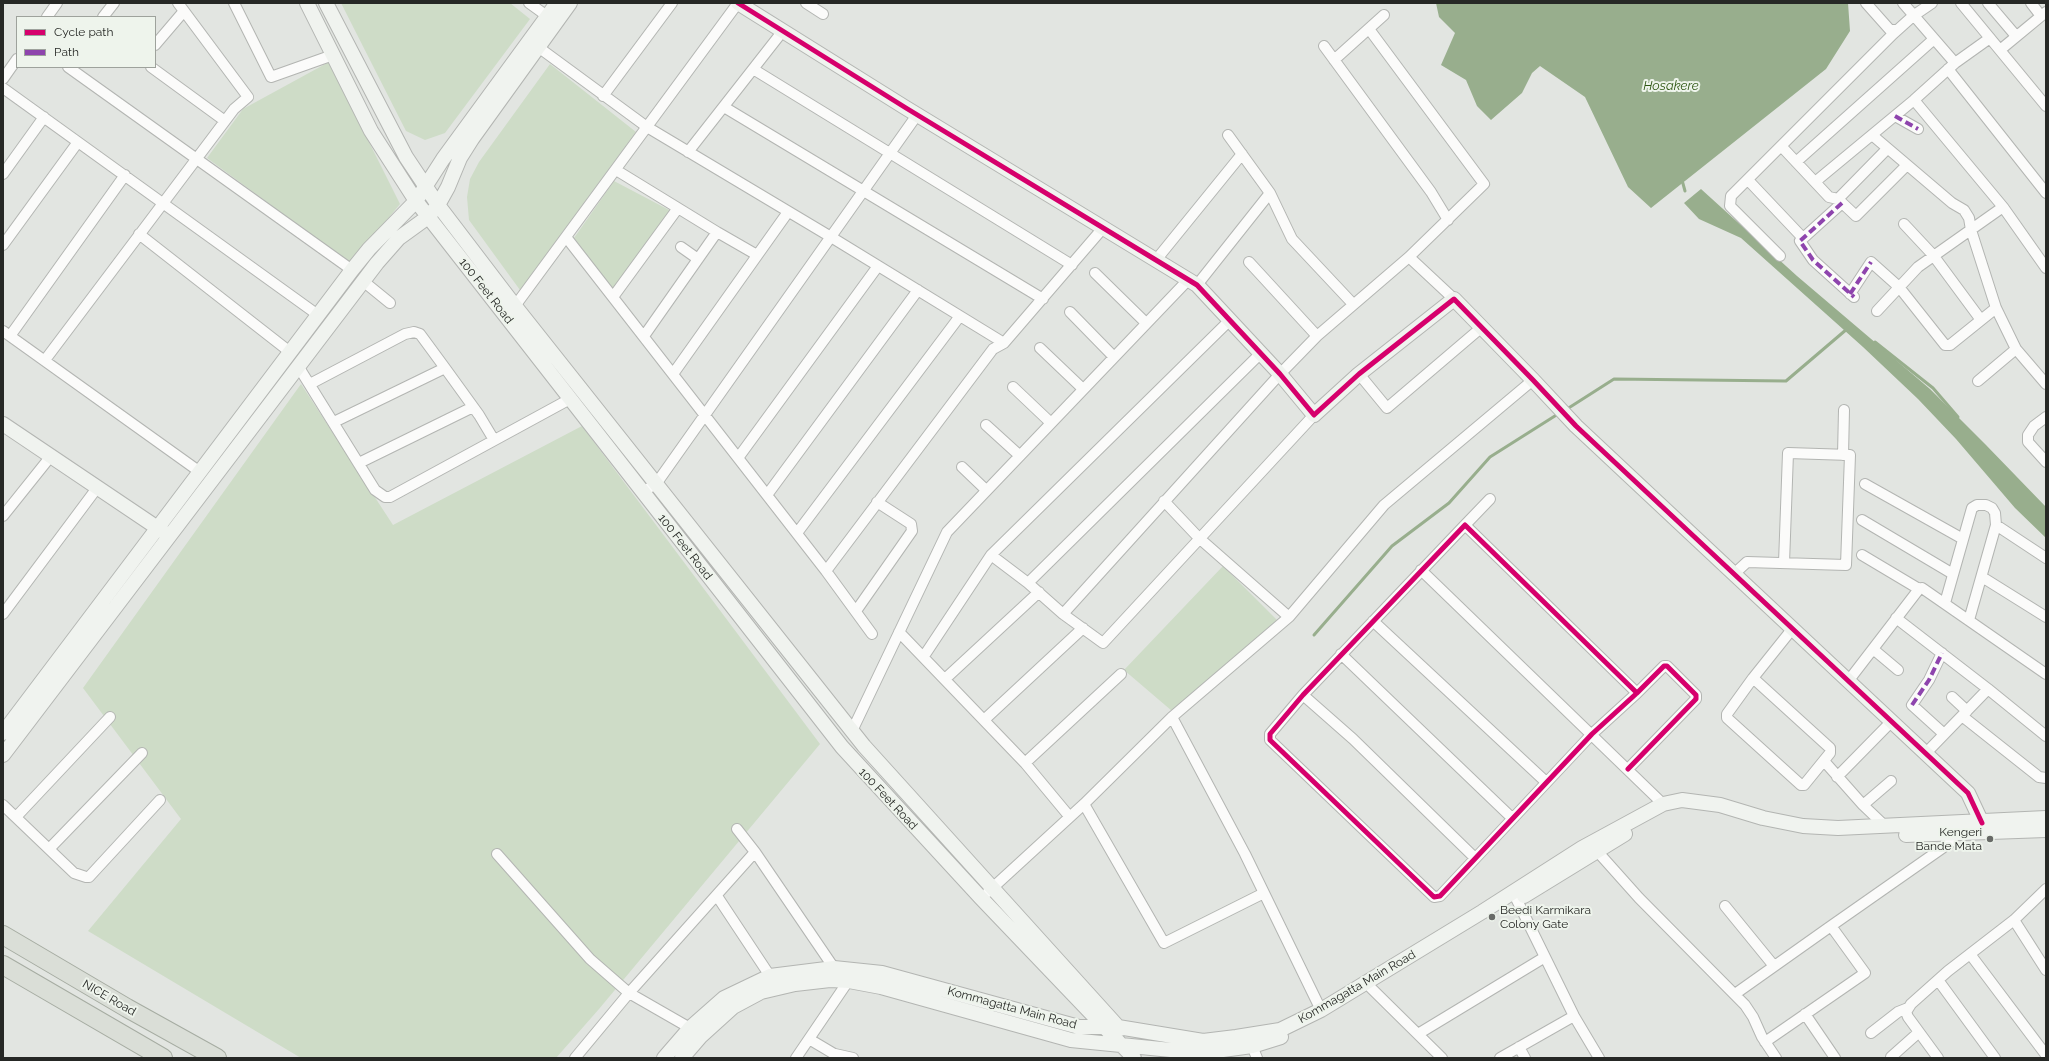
<!DOCTYPE html>
<html>
<head>
<meta charset="utf-8">
<style>
	body { margin:0 }
	#map { position:relative; width:2049px; height:1061px; overflow:hidden; background:#e2e5e1; font-family:Raleway,sans-serif }
	canvas { display:block }
	.frame { position:absolute; inset:0; border:4px solid #262825; pointer-events:none }
	.legend { position:absolute; left:16px; top:16px; width:140px; height:52px; box-sizing:border-box; background:#eef4ec; border:1px solid #9ea29c; margin:0; padding:5px 7px; list-style:none; font-size:12px; color:#262825 }
	.legend li { display:flex; align-items:center; gap:8px; height:20px }
	.legend b { width:20px; border:1px solid #9ea29c }
</style>
</head>
<body>
<div id="map">
<canvas width="2049" height="1061"></canvas>
<div class="frame"></div>
<ul class="legend">
<li><b style="height:5px;background:#d6006c"></b>Cycle path</li>
<li><b style="height:5px;background:#8e44ad"></b>Path</li>
</ul>
</div>
<script>
const g = document.querySelector('canvas').getContext('2d');
g.lineJoin = 'round';
function paint(path, color) { g.fillStyle = color; g.fill(path, 'evenodd'); }
const poly = rows => new Path2D(rows.map(r => 'M' + r).join(''));
function trace(path, color, width, dash) { g.strokeStyle = color; g.lineWidth = width; g.lineCap = dash ? 'butt' : 'round'; g.setLineDash(dash || []); g.stroke(path); }
function drawText(font, color, halo, rows, align = 'center') {
  g.font = font + ' Raleway,sans-serif'; g.lineWidth = 4; g.setLineDash([]); g.textBaseline = 'middle'; g.strokeStyle = halo; g.fillStyle = color; for (const [text, x, y, turn = 0] of rows) {
    g.save(); g.translate(x, y); g.rotate((+turn || 0) * Math.PI / 180); g.textAlign = isNaN(turn) ? turn : align; if (halo) g.strokeText(text, 0, 0); g.fillText(text, 0, 0); g.restore();
  }
}
paint(poly([
	[341,3,510,3,530,19,445,133,425,140,406,131],
	[329,62,400,204,351,264,207,158,243,109],
	[550,64,636,132,520,290,469,220,467,197,470,179,479,162],
	[614,181,671,211,613,290,574,238],
	[301,384,393,525,582,426,820,744,599,1009,556,1058,301,1058,88,931,181,819,83,688],
	[1223,566,1277,620,1172,711,1124,670]
]), '#cedcc7');
paint(poly([
	[1436,3,1848,3,1850,31,1826,69,1651,208,1628,187,1585,97,1540,66,1532,73,1522,93,1491,120,1477,106,1466,80,1441,65,1455,33,1439,17],
	[1701,189,1797,276,1930,389,1986,445,2046,507,2046,538,2015,508,1956,439,1918,399,1863,347,1741,238,1699,219,1684,203]
]), '#98ae8d');
trace(poly([
	[1682,180,1685,191],
	[1875,342,1933,388,1958,417],
	[1567,409,1614,379,1786,381,1847,329],
	[1314,635,1392,546,1449,503,1490,457,1558,414]
]), '#98ae8d', 3);
const street = poly([
	[234,3,271,77,333,55],
	[529,3,547,16],
	[806,3,823,14],
	[1866,3,1890,30,1897,30],
	[1903,3,1955,63],
	[1961,3,2046,106],
	[1988,3,2016,36],
	[2031,3,2041,16],
	[47,17,57,3],
	[103,17,114,3],
	[534,44,647,127,831,237,1004,343],
	[155,45,184,11],
	[1324,46,1431,192,1448,220],
	[2000,50,2046,12],
	[1334,60,1384,15],
	[68,67,352,270],
	[151,67,225,121],
	[753,69,1072,265],
	[1948,69,2046,193],
	[3,79,17,59],
	[3,88,318,315],
	[603,96,672,3],
	[1914,100,2003,207,2046,268],
	[724,107,1043,299],
	[1895,116,1918,129],
	[1872,135,1952,203,1964,210,1969,218,1971,230,1996,308,2016,349,2046,384],
	[1782,147,1829,197,1838,199,1887,149],
	[688,152,782,32],
	[1796,162,1934,39],
	[616,170,717,232,644,336],
	[3,174,44,117],
	[1748,180,1801,236],
	[1815,182,1914,100,1955,63,1990,38],
	[1270,193,1292,239,1353,304],
	[1838,199,1856,216,1907,165],
	[1842,203,1800,241,1813,260,1854,297],
	[1904,224,1933,255,1981,320],
	[717,232,757,255],
	[139,234,290,352],
	[566,237,826,571,872,634],
	[3,245,78,142],
	[681,247,698,259],
	[1780,256,1730,206,1731,196,1893,34,1913,16,1932,3],
	[1409,257,1454,299],
	[1156,260,1242,154],
	[1249,262,1317,336],
	[1095,273,1145,322],
	[363,281,390,303],
	[1197,285,1270,193,1228,135],
	[1850,294,1871,262,1899,287,1945,345,1950,345,1996,308],
	[613,297,678,208],
	[515,306,738,3],
	[1877,311,1918,267,2003,207],
	[1070,312,1113,356],
	[3,331,200,472],
	[10,336,125,175],
	[1040,348,1083,389],
	[45,360,234,109,248,97,178,3],
	[298,366,375,490,385,497,390,497,570,399],
	[673,374,788,212],
	[1359,374,1387,408,1482,327],
	[1978,381,2016,349],
	[310,384,405,334,414,332,420,334,445,368,479,415,494,440],
	[1013,387,1051,423],
	[2046,417,2034,426,2028,435,2028,442,2046,462],
	[334,422,445,368],
	[986,425,1019,455],
	[1843,455,1844,410],
	[738,458,878,266],
	[359,463,473,407],
	[962,467,986,490],
	[1865,484,1963,539],
	[642,492,656,484,917,115],
	[767,495,918,290],
	[1164,501,1199,538,1289,617],
	[3,516,51,456],
	[1862,520,1953,574],
	[1465,525,1490,499],
	[797,533,960,316],
	[991,555,1028,583,1063,614,1103,643,1314,415],
	[1862,555,1919,589],
	[1421,570,1663,804],
	[826,571,993,349,1004,343,1103,228],
	[1735,573,1747,562,1846,565,1850,455,1788,453,1784,563],
	[1982,577,2046,617],
	[1028,583,1261,353],
	[1945,603,1972,508,1977,505,1986,505,1992,508,1995,513,1996,525],
	[856,611,912,531,911,524,877,502],
	[3,614,97,488],
	[1063,614,1280,374,1317,336,1409,257,1484,184,1369,29],
	[1896,618,1988,689],
	[1969,620,1996,525,2046,558],
	[1373,621,1546,782],
	[899,632,1025,763,1069,816],
	[1873,649,1898,670],
	[1942,653,1929,680,1912,705,1944,734],
	[1341,654,1512,818],
	[924,656,991,555,1230,320],
	[1753,678,1830,748,1830,753,1804,785,1801,785,1727,718,1727,714,1753,678,1793,628],
	[945,679,1039,592],
	[1849,680,1919,589,1922,588,2046,674],
	[1303,695,1353,739,1475,858],
	[1952,697,1967,711],
	[1962,716,2039,777,2046,778],
	[1172,717,1245,854,1321,1010],
	[984,720,1083,628],
	[852,731,947,532,1188,280],
	[1926,753,1988,689,2046,736],
	[1824,761,1863,805,1885,826],
	[1025,763,1121,674],
	[1628,769,1696,699,1696,695,1667,666,1664,666,1637,693,1592,734,1440,896,1434,897,1270,740,1270,734,1303,695,1465,525,1637,693],
	[1837,777,1892,721],
	[1084,804,1164,943,1264,893],
	[3,805,74,873,86,877,89,877,160,800],
	[1863,805,1891,781],
	[16,817,110,717],
	[737,829,755,852],
	[50,848,142,753],
	[1597,851,1639,898,1745,1005,1753,1017,1762,1037,1776,1058],
	[497,854,590,959,629,993,690,1028],
	[988,892,1084,804,1172,717,1289,617,1384,505,1533,380],
	[1513,892,1574,1016,1599,1058],
	[717,896,770,976],
	[1725,906,1774,966],
	[2014,920,2046,970],
	[1970,954,2046,1055],
	[1938,980,1995,1058],
	[1371,988,1442,1058],
	[1735,994,1831,926],
	[1805,1014,1835,1058],
	[1871,1033,1898,1012,1908,1008],
	[1418,1034,1545,957],
	[809,1039,841,1058],
	[1765,1042,1865,973,1831,926,1951,842,1955,834],
	[1252,1046,1257,1058],
	[1519,1047,1525,1058],
	[835,1054,853,1058],
	[1891,1057,1918,1033],
	[575,1058,629,993,755,852,834,968,834,974],
	[796,1058,851,977],
	[1500,1058,1574,1016],
	[1938,1058,1908,1017,1906,1012,1911,1004,1948,971,2014,920,2046,889]
]);
const secondary = poly([
	[307,3,371,131,416,201,842,747,981,898,1134,1058],
	[326,3,406,157,438,205,515,306,864,746,1120,1029],
	[738,3,906,108,1197,285,1280,374,1314,415,1359,374,1454,299,1533,380,1576,426,1968,793,1982,823],
	[3,424,165,533],
	[3,733,352,270,369,249,416,201,443,159,557,3],
	[3,755,377,263,399,238,428,217,438,205,448,187,460,158,472,139,570,3],
	[1906,835,2046,830],
	[1524,896,1625,834],
	[664,1058,690,1028,724,998,770,976,834,968,882,973,1079,1027,1118,1027,1203,1041,1236,1037,1280,1030,1321,1010,1482,912,1582,848,1663,804,1682,800,1720,805,1763,818,1803,826,1838,828,2046,818],
	[682,1058,701,1036,733,1007,761,992,795,984,830,980,849,981,881,987,1071,1040,1201,1053,1252,1046,1281,1037]
]);
const highway = poly([
	[3,935,127,1008,217,1058],
	[3,965,163,1058]
]);
trace(street, '#b3b5b2', 12);
trace(secondary, '#b3b5b2', 16);
trace(highway, '#a6aca2', 20);
trace(street, '#fbfbfa', 10);
trace(secondary, '#f0f3ef', 14);
trace(highway, '#daded7', 18);
trace(poly([
	[1895,116,1918,129],
	[1842,203,1800,241,1813,260,1854,297],
	[1850,294,1871,262],
	[1912,705,1929,680,1942,653]
]), '#8e44ad', 4, [8, 4]);
trace(poly([
	[738,3,906,108,1197,285,1280,374,1314,415,1359,374,1454,299,1533,380,1576,426,1968,793,1982,823],
	[1628,769,1696,699,1696,695,1667,666,1664,666,1637,693,1592,734,1440,896,1434,897,1270,740,1270,734,1303,695,1465,525,1637,693]
]), '#d6006c', 5);
for (const [x, y, r, color] of [
	[1990,839,4,"#686a67"],
	[1492,917,4,"#686a67"]
]) { const dot = new Path2D(); dot.arc(x, y, r, 0, 2 * Math.PI); g.fillStyle = color; g.fill(dot); trace(dot, '#eef4ec', 1.5); }
drawText('12px', '#262825', '#eef4ec', [
	["100 Feet Road",486,291,52],
	["100 Feet Road",685,547,52],
	["100 Feet Road",888,799,47],
	["Kommagatta Main Road",1357,987,-30],
	["NICE Road",109,998,30],
	["Kommagatta Main Road",1012,1008,15]
]);
drawText('12px', '#262825', '#eef4ec', [
	["Kengeri",1982,832],
	["Bande Mata",1982,846],
	["Beedi Karmikara",1500,910,"left"],
	["Colony Gate",1500,924,"left"]
], 'right');
drawText('italic 13px', '#2f5714', '#eef4ec', [
	["Hosakere",1671,86]
]);
</script>
</body>
</html>
